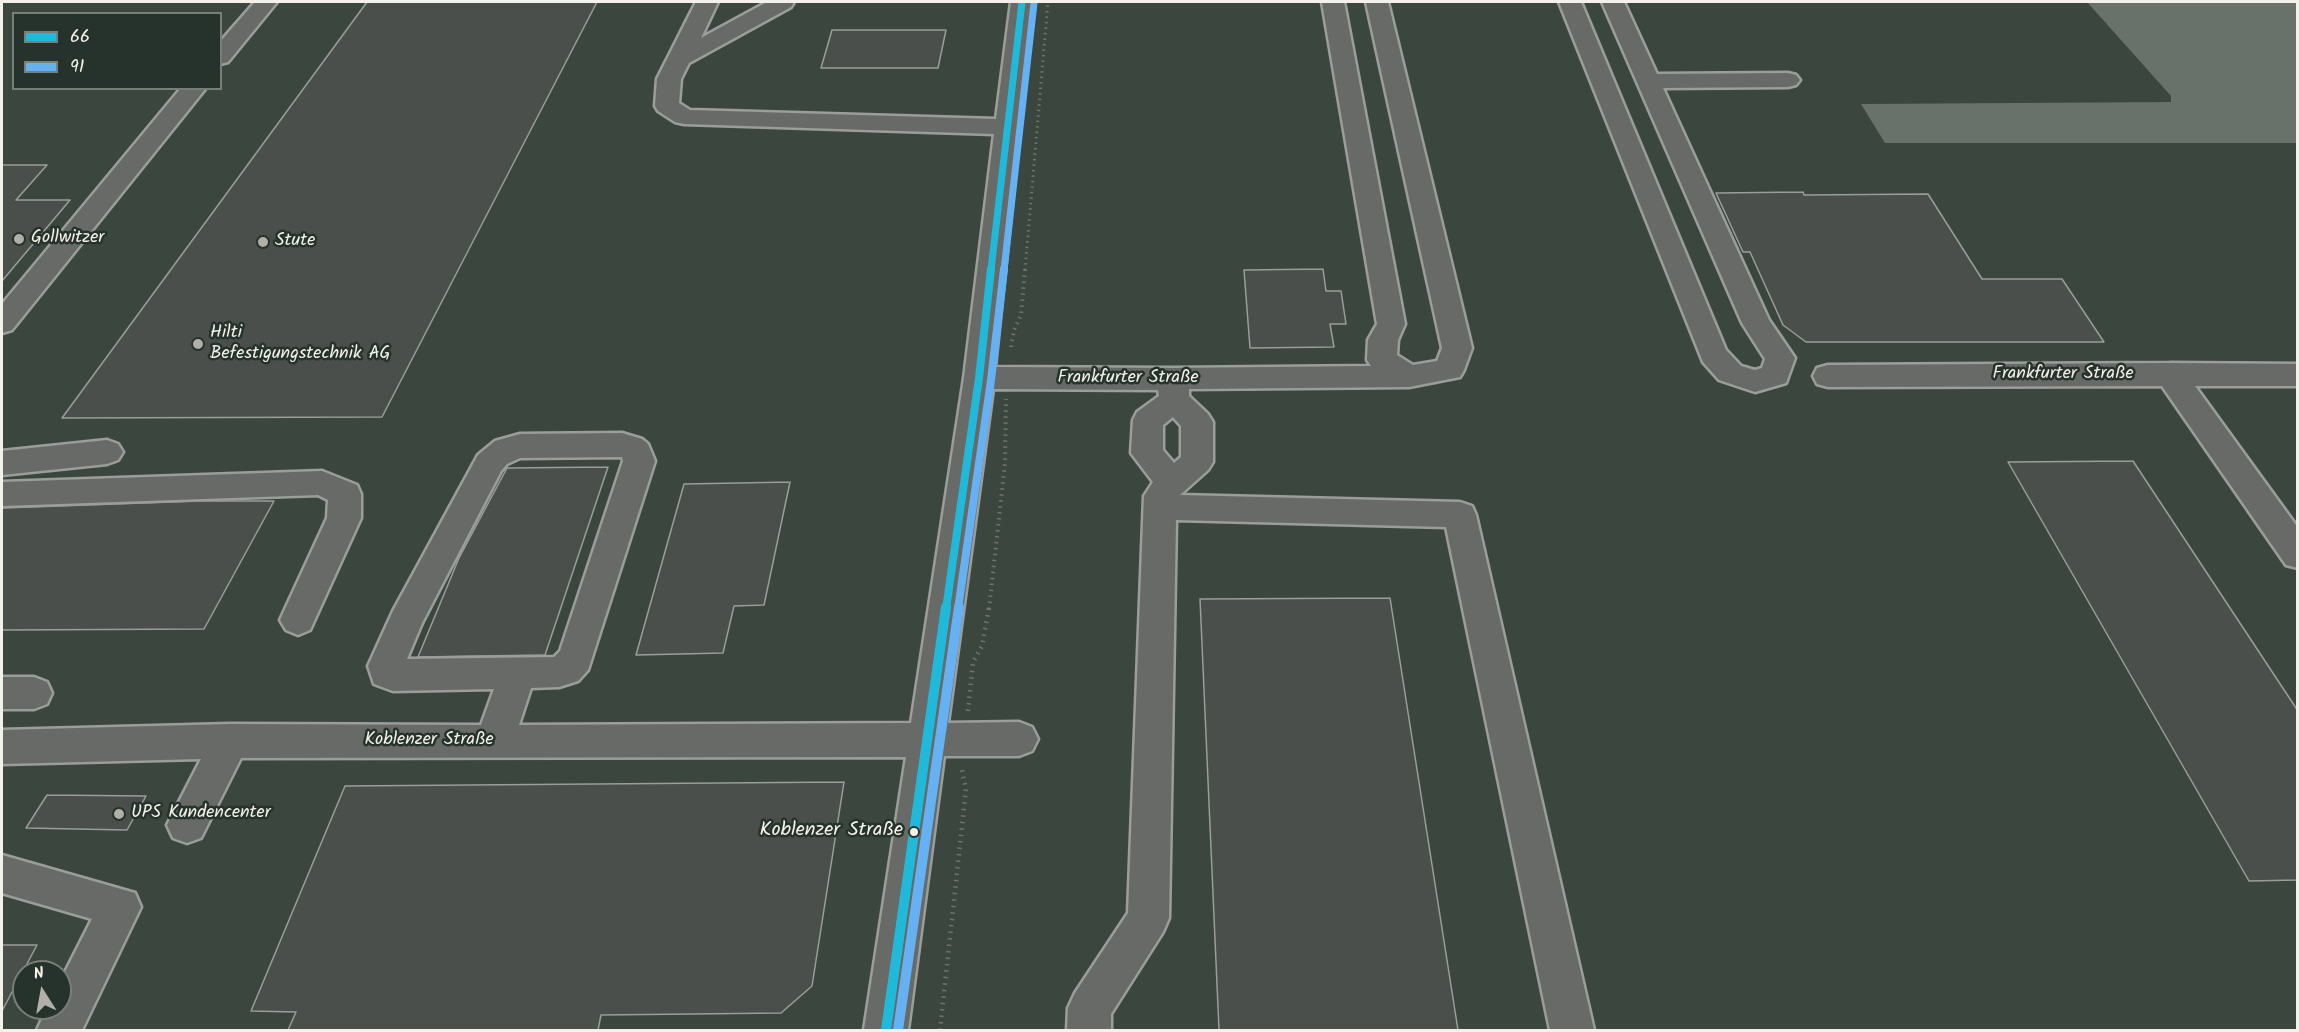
<!DOCTYPE html>
<html>
<head>
<meta charset="utf-8">
<style>
	body { margin:0 }
	#map { position:relative; width:2299px; height:1032px; overflow:hidden; background:#313834; font-family:Kalam,sans-serif }
	canvas { display:block }
	.frame { position:absolute; inset:0; border:3px solid #f4f1e8; pointer-events:none }
	.legend { position:absolute; left:12px; top:12px; width:210px; height:78px; box-sizing:border-box; background:#26332d; border:2px solid #787f78; margin:0; padding:8px 10px; list-style:none; font-size:18px; color:#f4f1e8 }
	.legend li { display:flex; align-items:center; gap:12px; height:30px }
	.legend b { width:30px; border:2px solid #787f78 }
	.north { position:absolute; left:12px; top:960px; width:60px; height:60px; box-sizing:border-box; background:#26332d; border:2px solid #787f78; border-radius:50%; rotate:349deg; font-size:16px; font-weight:700; line-height:24px; text-align:center; color:#f4f1e8 }
	.north::after { content:''; display:block; margin:auto; width:21px; height:27px; background:#b0b0a9; clip-path:polygon(50% 0,100% 100%,50% 72%,0 100%) }
</style>
</head>
<body>
<div id="map">
<canvas width="2299" height="1032"></canvas>
<div class="frame"></div>
<ul class="legend">
<li><b style="height:8px;background:#20b9da"></b>66</li>
<li><b style="height:8px;background:#66b1f2"></b>91</li>
</ul>
<div class="north">N</div>
</div>
<script>
const g = document.querySelector('canvas').getContext('2d');
g.lineJoin = 'round';
function paint(path, color) { g.fillStyle = color; g.fill(path, 'evenodd'); }
const poly = rows => new Path2D(rows.map(r => 'M' + r).join(''));
function trace(path, color, width, dash) { g.strokeStyle = color; g.lineWidth = width; g.lineCap = dash ? 'butt' : 'round'; g.setLineDash(dash || []); g.stroke(path); }
function drawText(font, color, halo, rows, align = 'center') {
  g.font = font + ' Kalam,sans-serif'; g.lineWidth = 5; g.setLineDash([]); g.textBaseline = 'middle'; g.strokeStyle = halo; g.fillStyle = color; for (const [text, x, y, turn = 0] of rows) {
    g.save(); g.translate(x, y); g.rotate((+turn || 0) * Math.PI / 180); g.textAlign = isNaN(turn) ? turn : align; if (halo) g.strokeText(text, 0, 0); g.fillText(text, 0, 0); g.restore();
  }
}
paint(poly([
	[2,2,2297,2,2297,1030,2,1030],
	[14,14,220,14,220,88,14,88],
	[24,972,60,972,60,1008,24,1008]
]), '#3b463f');
paint(poly([
	[2087,2,2297,2,2297,143,1885,143,1861,104,2171,102,2171,96]
]), '#69716b');
const building = poly([
	[367,2,597,2,382,417,62,418,367,2],
	[832,30,946,30,938,68,821,68,832,30],
	[2,165,47,165,16,200,70,200,2,281,2,165],
	[1803,192,1804,195,1928,194,1982,279,2062,279,2104,342,1806,342,1783,325,1750,252,1743,252,1716,193,1803,192],
	[1323,269,1326,291,1341,291,1346,324,1330,324,1334,347,1250,348,1244,270,1323,269],
	[2133,461,2298,711,2298,880,2249,881,2008,462,2133,461],
	[608,467,545,655,418,657,459,558,507,468,608,467],
	[790,482,764,605,734,606,723,653,636,655,684,484,790,482],
	[199,501,274,501,204,629,2,630,2,508,199,501],
	[1390,598,1458,1030,1219,1030,1200,599,1390,598],
	[844,782,812,986,781,1013,601,1015,598,1030,288,1030,296,1012,251,1011,345,786,844,782],
	[47,795,146,796,127,830,26,828,47,795],
	[2,945,37,945,2,1011,2,945]
]);
paint(building, '#4a4f4c');
trace(building, '#9a9d99', 1.5);
const minor = poly([
	[255,2,277,2,228,62,220,64,220,42,255,2],
	[696,2,718,2,701,38,767,2,794,2,791,7,689,63,681,79,679,103,690,110,996,119,1011,2,1033,2,995,367,1173,368,1371,366,1367,360,1368,340,1377,324,1322,2,1344,2,1405,324,1398,340,1397,355,1413,365,1437,361,1442,348,1366,2,1388,2,1472,348,1464,370,1460,377,1409,387,1189,389,1189,396,1208,414,1213,422,1213,462,1208,470,1180,495,1460,502,1472,506,1476,515,1594,1030,1550,1030,1446,527,1176,520,1169,918,1163,932,1111,1014,1111,1030,1067,1030,1068,1008,1075,993,1128,913,1144,496,1153,482,1131,453,1133,420,1137,412,1159,396,1158,390,993,389,948,723,1019,722,1032,727,1038,739,1032,751,1019,756,944,756,908,1030,864,1030,906,757,241,758,201,838,187,843,173,838,167,825,201,759,2,764,2,730,230,724,481,725,494,689,393,691,374,684,368,666,393,611,478,455,495,441,520,434,622,433,642,439,648,444,655,461,588,670,578,681,559,687,531,688,519,725,911,723,964,378,994,134,684,124,675,122,658,111,655,106,657,79,696,2],
	[1173,417,1181,426,1181,457,1174,463,1163,450,1163,425,1173,417],
	[622,457,623,461,560,651,554,657,407,659,422,623,501,471,507,464,520,458,622,457],
	[1559,2,1581,2,1726,350,1741,366,1755,370,1762,368,1765,359,1742,323,1602,2,1624,2,1657,74,1788,73,1796,75,1800,80,1796,85,1788,87,1663,88,1769,320,1795,358,1786,383,1755,392,1719,380,1703,362,1559,2],
	[181,88,206,88,12,330,2,333,2,304,181,88],
	[2170,363,2298,364,2298,386,2195,386,2298,528,2298,568,2286,565,2162,386,1828,387,1817,384,1813,376,1817,368,1828,365,2170,363],
	[107,440,118,444,123,452,118,460,107,464,2,475,2,451,107,440],
	[322,471,357,485,361,494,361,518,310,630,298,635,286,630,280,620,327,518,328,500,318,495,2,506,2,482,322,471],
	[2,677,34,677,47,682,52,693,47,704,34,709,2,709,2,677],
	[2,855,135,893,141,907,82,1030,37,1030,47,1008,60,1008,60,982,92,919,2,893,2,855]
]);
trace(minor, '#9a9d99', 5);
trace(poly([
	[1025,270,1048,2]
]), '#6f7370', 3, [1.5, 4]);
trace(poly([
	[1011,347,1014,330,1021,315,1025,269],
	[989,609,1005,463,1006,399]
]), '#6f7370', 4, [1.5, 4.5]);
trace(poly([
	[968,711,973,662,982,646,989,607],
	[940,1030,966,789,961,766]
]), '#6f7370', 4.5, [1.5, 5]);
paint(minor, '#676a66');
trace(poly([
	[991,270,1022,2]
]), '#20b9da', 7);
trace(poly([
	[946,609,979,378,991,269]
]), '#20b9da', 8);
trace(poly([
	[886,1030,946,607]
]), '#20b9da', 10);
trace(poly([
	[1004,270,1034,3]
]), '#66b1f2', 7);
trace(poly([
	[958,609,991,380,1004,269]
]), '#66b1f2', 8);
trace(poly([
	[898,1030,959,607]
]), '#66b1f2', 10);
for (const [x, y, r, color] of [
	[19,239,6,"#b0b0a9"],
	[263,242,6,"#b0b0a9"],
	[198,344,6,"#b0b0a9"],
	[119,814,6,"#b0b0a9"],
	[914,832,5,"#f4f1e8"]
]) { const dot = new Path2D(); dot.arc(x, y, r, 0, 2 * Math.PI); g.fillStyle = color; g.fill(dot); trace(dot, '#26332d', 2); }
drawText('18px', '#f4f1e8', '#26332d', [
	["Gollwitzer",31,239],
	["Stute",275,242],
	["Hilti",210,334],
	["Befestigungstechnik AG",210,355],
	["UPS Kundencenter",131,814]
], 'left');
drawText('18px', '#f4f1e8', '#26332d', [
	["Frankfurter Straße",2063,375],
	["Frankfurter Straße",1128,379],
	["Koblenzer Straße",429,741]
]);
drawText('20px', '#f4f1e8', '#26332d', [
	["Koblenzer Straße",903,832]
], 'right');
</script>
</body>
</html>
